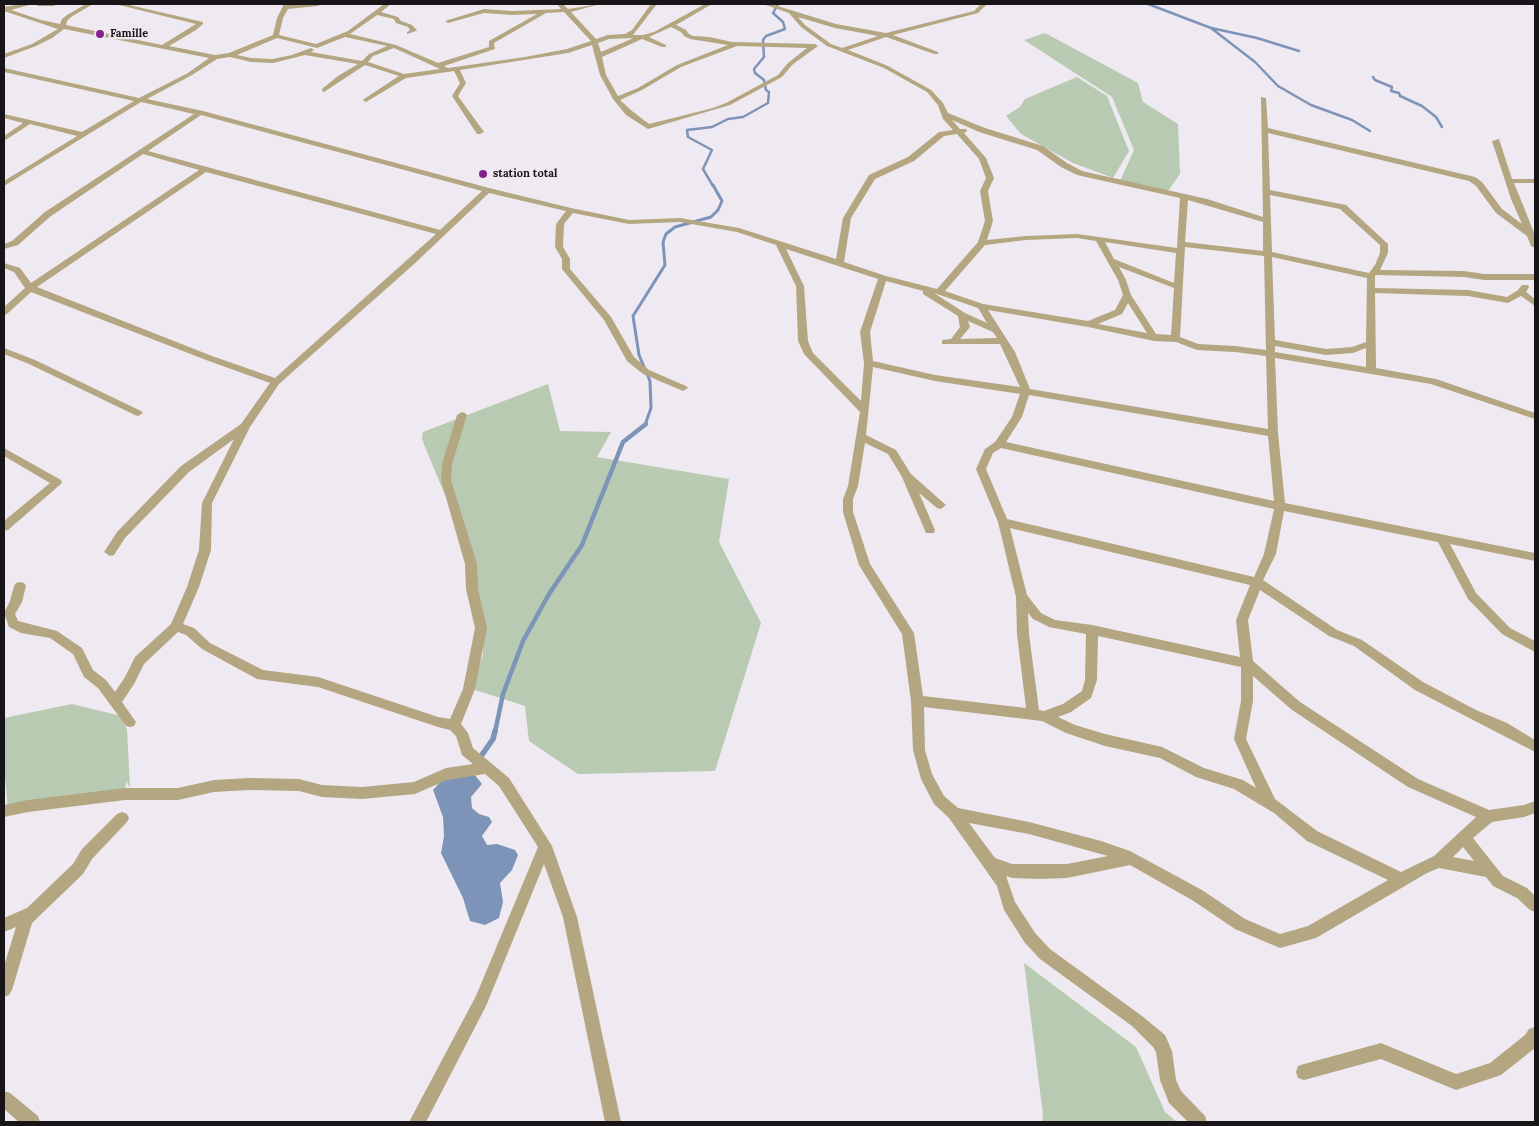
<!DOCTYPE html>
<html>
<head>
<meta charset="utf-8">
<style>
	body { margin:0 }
	#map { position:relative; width:1539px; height:1126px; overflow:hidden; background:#efeaf2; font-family:Lora,serif }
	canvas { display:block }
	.frame { position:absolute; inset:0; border:5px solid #171518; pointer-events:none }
</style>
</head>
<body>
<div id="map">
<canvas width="1539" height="1126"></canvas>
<div class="frame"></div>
</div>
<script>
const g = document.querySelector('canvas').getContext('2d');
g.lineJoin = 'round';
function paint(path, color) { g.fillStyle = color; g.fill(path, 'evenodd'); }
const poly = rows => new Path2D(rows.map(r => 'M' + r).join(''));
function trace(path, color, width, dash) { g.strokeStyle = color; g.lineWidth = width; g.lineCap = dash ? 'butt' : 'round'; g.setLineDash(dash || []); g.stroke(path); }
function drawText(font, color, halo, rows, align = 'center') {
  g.font = font + ' Lora,serif'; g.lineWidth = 4.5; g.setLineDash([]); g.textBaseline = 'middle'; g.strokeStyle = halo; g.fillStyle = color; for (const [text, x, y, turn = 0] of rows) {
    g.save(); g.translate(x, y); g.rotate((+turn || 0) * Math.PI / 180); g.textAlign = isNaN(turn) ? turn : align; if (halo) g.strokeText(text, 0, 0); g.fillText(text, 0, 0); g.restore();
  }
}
paint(poly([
	[1045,33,1138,83,1143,102,1178,124,1180,174,1168,191,1120,181,1134,150,1112,97,1024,40],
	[1077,77,1107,96,1129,151,1113,178,1073,163,1021,134,1006,116,1020,107,1025,99],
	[548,384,560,431,611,432,597,457,729,479,719,542,761,623,715,771,578,774,529,741,525,706,472,689,483,654,483,626,473,562,425,447,422,438,423,432],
	[72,704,121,716,127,730,130,788,126,781,125,794,8,810,4,767,4,718],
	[1024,963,1136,1047,1165,1112,1177,1122,1042,1122,1043,1115]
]), '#b8cab1');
paint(poly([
	[474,774,482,784,471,797,472,808,479,814,489,817,492,822,482,836,487,845,497,844,515,850,518,855,512,870,500,883,503,902,499,918,485,925,470,921,463,898,441,853,444,836,443,817,433,790,441,781]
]), '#7d94b8');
trace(poly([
	[1148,4,1211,28,1257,38,1299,51],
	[1211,28,1255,62,1278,86,1311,105,1352,120,1370,131],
	[1373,77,1375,80,1392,87,1391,91,1399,93,1400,96,1422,106,1436,117,1442,127],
	[713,186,703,169,712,150,688,137,687,130,712,127,728,119,743,117,768,103,769,92,766,90,764,80,755,73,754,69,764,57,763,40,766,36,785,29,783,22,773,13,778,4]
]), '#7d94b8', 2.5);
trace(poly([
	[645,425,651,408,650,381,639,355,633,316,665,265,663,242,666,234,675,227,711,217,718,210,722,201,713,185]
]), '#7d94b8', 3);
trace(poly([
	[495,732,503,694,523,641,549,594,582,545,623,442,646,424]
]), '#7d94b8', 4.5);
trace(poly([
	[479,759,493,739,495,731]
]), '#7d94b8', 5.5);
paint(poly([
	[22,4,33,4,11,10,41,20,60,24,62,19,67,15,86,4,93,4,71,17,67,21,66,25,162,45,196,24,115,4,125,4,203,22,203,24,196,30,169,46,215,55,229,53,273,35,277,18,284,4,321,4,318,6,288,9,283,18,279,35,316,44,348,31,384,4,391,4,381,12,398,17,401,21,412,25,417,30,416,31,407,34,407,32,410,30,408,27,396,23,394,19,377,15,350,34,396,45,438,63,489,47,489,41,537,14,512,15,484,13,448,23,445,21,484,9,512,11,561,9,557,4,563,4,568,9,600,4,571,12,596,39,608,35,625,34,632,30,651,4,657,4,633,35,643,35,654,32,705,4,712,4,676,25,686,30,689,34,693,36,709,37,732,42,815,44,818,46,792,65,782,77,730,105,648,129,626,115,613,99,600,75,592,45,568,53,460,70,466,83,458,96,484,132,480,134,477,134,452,96,460,83,454,71,406,78,366,102,363,100,364,99,399,76,365,65,324,92,322,91,322,89,338,76,358,64,305,55,273,63,251,62,230,57,217,59,192,75,147,99,203,111,489,188,571,208,629,220,680,218,739,228,836,259,843,218,869,175,908,157,939,132,953,130,943,119,938,105,927,92,884,68,827,46,801,27,789,13,763,4,771,4,836,24,886,33,974,11,981,4,987,4,978,13,893,35,938,52,938,54,934,54,886,37,848,50,888,66,931,90,943,103,948,113,985,128,1043,146,1067,163,1082,171,1207,199,1263,217,1261,97,1266,98,1268,128,1475,177,1482,182,1502,209,1522,224,1511,199,1492,141,1499,139,1512,179,1535,179,1535,183,1514,183,1535,235,1535,248,1531,246,1527,236,1496,213,1476,186,1469,181,1268,133,1270,190,1346,205,1388,244,1388,253,1380,270,1464,271,1484,274,1535,274,1535,280,1484,280,1464,277,1376,275,1375,276,1375,288,1468,290,1507,297,1518,290,1522,285,1528,285,1529,287,1526,292,1535,299,1535,306,1521,296,1508,303,1468,296,1375,293,1376,368,1436,379,1535,413,1535,419,1431,384,1275,358,1278,433,1285,503,1535,553,1535,561,1450,544,1476,593,1510,628,1535,641,1535,652,1502,634,1468,599,1438,542,1284,511,1276,554,1263,580,1337,630,1362,640,1423,682,1476,710,1507,723,1535,740,1535,752,1415,690,1354,646,1329,636,1260,590,1248,620,1253,661,1300,702,1418,779,1489,810,1524,805,1535,801,1535,813,1524,817,1492,822,1473,838,1503,876,1527,888,1535,896,1535,912,1530,910,1517,898,1493,886,1486,877,1439,868,1427,873,1316,938,1280,948,1235,929,1192,900,1130,865,1067,878,1040,879,1012,878,1006,876,1015,902,1035,933,1050,949,1142,1016,1165,1035,1172,1051,1176,1080,1181,1091,1205,1116,1207,1122,1188,1122,1169,1103,1160,1080,1156,1052,1153,1047,1132,1026,1040,959,1025,943,1004,910,997,886,949,818,934,804,921,779,913,750,911,701,902,634,859,565,843,512,843,499,848,486,860,412,804,354,798,341,796,286,776,245,737,232,680,222,629,224,573,213,564,224,563,247,570,259,570,269,611,317,634,357,649,370,686,386,688,388,683,391,643,374,627,361,604,320,562,269,562,259,555,247,556,224,566,211,489,193,413,265,279,384,250,427,212,503,211,550,199,587,183,624,194,628,210,643,263,670,318,677,438,717,450,719,463,689,475,628,466,589,465,564,441,480,442,464,457,415,462,412,465,413,467,415,452,464,451,480,477,564,478,589,487,628,475,689,461,724,468,733,473,748,509,778,552,846,577,917,621,1122,605,1122,563,917,544,864,486,1006,426,1122,409,1122,476,996,538,847,499,786,485,774,447,780,415,794,362,799,322,797,299,791,249,790,214,792,178,800,125,800,28,812,4,817,4,805,28,800,125,788,178,788,214,780,249,778,299,779,322,785,362,787,414,782,446,768,473,764,462,755,456,736,450,730,438,727,318,687,257,679,202,649,186,635,178,632,144,664,134,684,122,702,136,722,134,726,130,727,126,726,98,688,84,677,73,654,50,638,21,633,9,627,4,613,10,601,14,586,16,583,20,582,24,583,26,586,22,602,15,614,18,621,57,631,82,648,93,670,106,680,115,692,125,677,135,657,171,624,187,587,199,550,202,503,234,439,189,472,125,538,114,555,110,556,104,552,117,532,181,466,241,424,270,383,206,360,31,292,7,314,4,315,4,307,25,288,14,272,4,268,4,263,20,268,31,283,199,170,143,154,51,216,18,245,4,249,4,244,12,241,45,212,194,114,141,102,4,186,4,181,77,136,30,124,4,141,4,136,23,123,4,118,4,114,82,132,134,101,4,72,4,68,139,98,188,73,209,58,64,29,52,38,36,46,4,58,4,54,32,44,58,29,4,11,4,7,22,4],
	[564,12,591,41,567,49,525,57,448,68,444,66,495,49,494,43,546,13,564,12],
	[798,17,835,28,878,36,842,48,831,44,805,25,798,17],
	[671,27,681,32,684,36,690,39,728,45,677,65,638,88,618,96,606,75,602,57,642,39,662,47,666,47,666,45,649,37,671,27],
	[345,37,387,46,369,54,362,61,311,52,314,50,311,48,292,55,273,59,251,58,237,55,277,38,317,48,345,37],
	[633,38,629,40,601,52,598,43,609,39,633,38],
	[737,46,807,48,788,63,778,75,726,103,713,108,649,124,632,111,620,100,642,90,681,67,737,46],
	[394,48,440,69,404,74,368,62,373,56,394,48],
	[201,115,482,191,440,230,148,151,201,115],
	[952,120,979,132,1037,150,1061,167,1077,175,1180,198,1177,248,1077,234,1026,236,987,240,993,221,988,191,994,178,986,158,964,133,967,131,966,129,960,129,952,120],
	[957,134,979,159,986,178,980,191,985,221,978,242,937,289,886,276,844,262,851,218,875,179,914,161,944,136,957,134],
	[206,172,436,234,275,378,212,356,37,287,206,172],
	[1270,195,1340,209,1380,245,1380,253,1375,265,1369,273,1272,252,1270,195],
	[1188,200,1263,222,1263,251,1185,242,1188,200],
	[1077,238,1096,241,1118,280,1123,295,1115,310,1088,321,983,304,945,291,985,245,1026,240,1077,238],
	[1105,242,1176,253,1174,283,1114,259,1105,242],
	[1185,247,1264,256,1266,350,1235,346,1198,344,1180,337,1185,247],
	[786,249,878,279,860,332,864,363,861,401,813,353,808,341,804,286,786,249],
	[1272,257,1367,278,1366,342,1352,347,1326,349,1275,340,1272,257],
	[1119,267,1174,288,1171,335,1156,334,1131,295,1126,280,1119,267],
	[886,281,923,291,923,294,958,316,960,327,951,339,942,340,942,344,1000,344,1020,387,935,375,873,361,870,332,886,281],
	[934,293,978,308,987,323,965,313,934,293],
	[1128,303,1147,333,1098,324,1122,314,1128,303],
	[988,310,1088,327,1154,341,1176,342,1197,350,1235,352,1266,356,1268,429,1030,389,1015,352,988,310],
	[968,321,993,332,997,338,960,339,970,327,968,321],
	[1275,346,1326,355,1353,353,1366,348,1366,367,1275,352,1275,346],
	[873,367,935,381,1020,394,1012,417,995,442,985,449,976,469,998,522,1016,597,1017,634,1026,708,923,696,914,633,870,564,853,512,853,499,858,486,865,443,888,454,902,477,926,533,934,533,935,530,919,493,937,508,941,509,946,505,911,474,896,450,866,435,873,367],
	[1029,395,1268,436,1274,501,1006,442,1022,417,1029,395],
	[1001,448,1274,509,1264,554,1254,577,1007,519,986,469,993,453,1001,448],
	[1010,528,1250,585,1236,620,1240,657,1092,625,1055,620,1041,613,1027,595,1010,528],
	[1028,613,1033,619,1049,627,1086,634,1085,680,1082,691,1063,704,1044,711,1039,710,1029,634,1028,613],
	[1098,636,1241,667,1241,701,1234,739,1256,788,1243,780,1204,768,1162,747,1105,734,1075,725,1058,717,1071,712,1091,698,1097,680,1098,636],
	[1253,676,1292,710,1408,787,1476,817,1434,856,1401,872,1317,831,1275,799,1246,739,1253,701,1253,676],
	[924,707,1042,721,1066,733,1105,746,1160,758,1196,777,1234,789,1274,813,1307,841,1388,880,1308,926,1280,934,1245,919,1202,890,1130,851,1101,841,1029,822,958,808,944,796,932,774,925,750,924,707],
	[969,823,1029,834,1108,856,1067,864,1012,864,995,858,969,823],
	[1463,847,1474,861,1453,857,1463,847],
	[35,4,57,4,54,6,38,6,35,4],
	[4,348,35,360,141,411,143,413,138,416,135,415,29,364,4,354,4,348],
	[4,448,61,480,62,483,8,530,4,531,4,521,50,483,4,456,4,448],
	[122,812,127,814,129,818,127,822,92,859,83,874,32,923,12,990,9,995,4,997,4,966,16,927,4,932,4,918,27,908,73,864,82,849,117,814,122,812],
	[1535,1027,1535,1048,1501,1075,1456,1090,1381,1059,1304,1080,1298,1078,1296,1072,1298,1066,1304,1064,1381,1043,1456,1074,1490,1063,1525,1035,1529,1029,1535,1027],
	[4,1091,10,1093,38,1116,40,1122,19,1122,4,1109,4,1091]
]), '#b3a680');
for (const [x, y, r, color] of [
	[100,34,5,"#81228e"],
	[483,174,5,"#81228e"]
]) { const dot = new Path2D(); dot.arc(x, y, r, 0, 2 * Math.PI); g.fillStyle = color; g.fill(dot); trace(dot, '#efeaf2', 2); }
drawText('bold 11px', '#171518', '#efeaf2', [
	["Famille",110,34],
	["station total",493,174]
], 'left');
</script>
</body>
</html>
